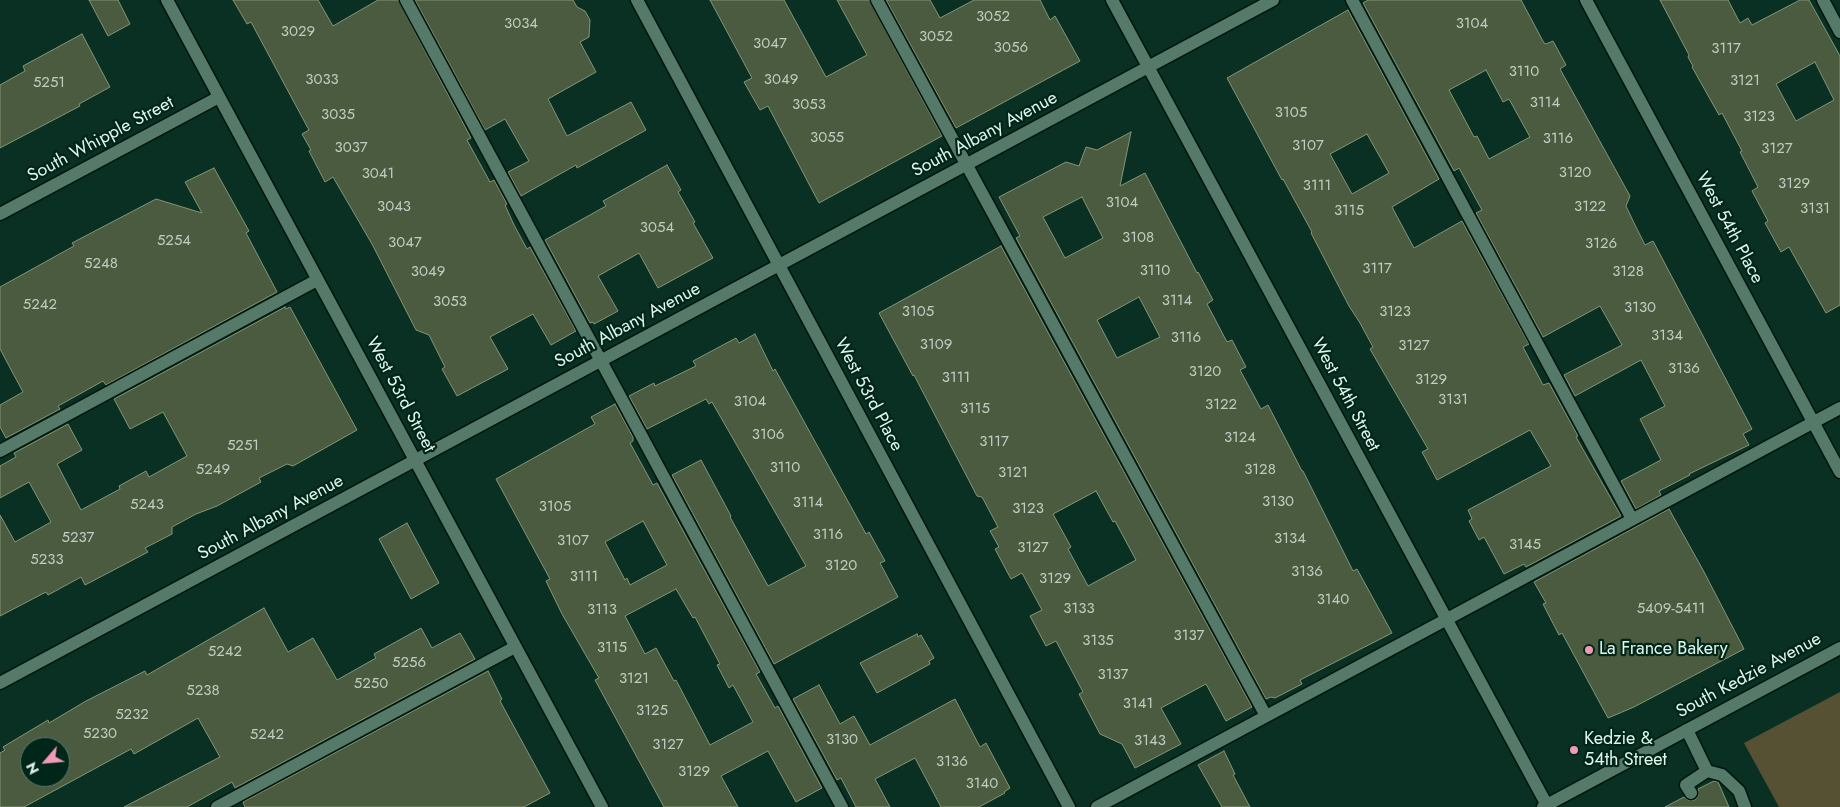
<!DOCTYPE html>
<html>
<head>
<meta charset="utf-8">
<style>
	body { margin:0 }
	#map { position:relative; width:1840px; height:807px; overflow:hidden; background:#0a3023; font-family:Jost,sans-serif }
	canvas { display:block }
	.north { position:absolute; left:20px; top:737px; width:50px; height:50px; box-sizing:border-box; background:#002619; border:1px solid #5a796d; border-radius:50%; rotate:243deg; font-size:14px; font-weight:700; line-height:20px; text-align:center; color:#e1f5ec }
	.north::after { content:''; display:block; margin:auto; width:18px; height:22px; background:#f09ab5; clip-path:polygon(50% 0,100% 100%,50% 72%,0 100%) }
</style>
</head>
<body>
<div id="map">
<canvas width="1840" height="807"></canvas>
<div class="north">N</div>
</div>
<script>
const g = document.querySelector('canvas').getContext('2d');
g.lineJoin = 'round';
function paint(path, color) { g.fillStyle = color; g.fill(path, 'evenodd'); }
const poly = rows => new Path2D(rows.map(r => 'M' + r).join(''));
function trace(path, color, width, dash) { g.strokeStyle = color; g.lineWidth = width; g.lineCap = dash ? 'butt' : 'round'; g.setLineDash(dash || []); g.stroke(path); }
function drawText(font, color, halo, rows, align = 'center') {
  g.font = font + ' Jost,sans-serif'; g.lineWidth = 4.5; g.setLineDash([]); g.textBaseline = 'middle'; g.strokeStyle = halo; g.fillStyle = color; for (const [text, x, y, turn = 0] of rows) {
    g.save(); g.translate(x, y); g.rotate((+turn || 0) * Math.PI / 180); g.textAlign = isNaN(turn) ? turn : align; if (halo) g.strokeText(text, 0, 0); g.fillText(text, 0, 0); g.restore();
  }
}
paint(poly([
	[1840,692,1840,807,1779,807,1744,743]
]), '#565133');
const building = poly([
	[89,0,118,0,130,24,108,36,89,0],
	[233,0,318,0,333,26,378,0,398,0,471,138,467,140,468,142,490,182,494,180,507,204,505,205,514,225,527,249,530,247,576,331,551,345,533,314,490,337,508,369,457,396,442,369,445,367,429,335,416,330,372,244,333,177,325,182,309,151,311,150,302,134,309,130,251,22,247,24,233,0],
	[415,0,573,0,577,7,585,11,590,20,589,37,580,42,596,72,548,99,567,136,631,102,646,130,577,168,576,165,521,196,508,172,529,161,505,119,485,130,415,0],
	[710,0,784,0,826,77,867,55,837,0,869,0,942,136,819,203,768,106,760,110,744,82,752,78,710,0],
	[886,0,930,0,940,18,974,0,1040,0,1050,20,1055,16,1080,61,956,128,886,0],
	[1368,0,1521,0,1544,43,1546,44,1553,41,1566,65,1560,69,1630,196,1626,206,1634,223,1645,245,1653,241,1752,429,1743,434,1749,445,1689,474,1690,475,1659,491,1661,495,1636,509,1621,481,1661,460,1640,419,1665,406,1641,360,1575,396,1564,375,1622,345,1600,306,1543,337,1476,213,1482,210,1459,168,1454,171,1363,3,1368,0],
	[1486,70,1503,102,1509,99,1530,137,1489,159,1477,136,1474,137,1449,90,1486,70],
	[1660,0,1728,0,1740,23,1748,18,1752,25,1800,0,1809,0,1840,56,1840,305,1826,313,1789,247,1781,252,1765,223,1768,221,1752,191,1758,187,1740,152,1742,151,1722,113,1719,115,1692,67,1693,66,1688,57,1689,55,1660,0],
	[1815,62,1834,100,1796,121,1776,84,1815,62],
	[1348,10,1439,179,1392,207,1414,248,1462,221,1529,344,1523,347,1543,385,1549,383,1578,436,1576,437,1621,516,1526,567,1524,564,1504,574,1484,537,1479,540,1469,521,1472,519,1468,510,1551,466,1530,430,1437,480,1422,452,1428,449,1370,349,1373,347,1360,323,1349,306,1311,233,1312,232,1283,179,1282,180,1227,78,1348,10],
	[1367,134,1389,173,1352,194,1330,154,1367,134],
	[82,34,110,87,79,104,80,106,0,148,0,85,25,71,23,66,82,34],
	[1131,132,1120,186,1145,173,1197,273,1198,272,1213,300,1207,304,1227,342,1232,340,1246,367,1240,370,1261,409,1268,405,1302,471,1303,471,1353,571,1357,569,1392,633,1300,680,1302,684,1275,698,1271,697,1266,699,1016,238,1020,236,999,197,1066,162,1079,166,1086,147,1097,150,1131,132],
	[1082,197,1103,238,1065,258,1043,217,1082,197],
	[1139,297,1160,337,1117,358,1097,320,1139,297],
	[667,165,681,190,678,192,695,222,693,223,713,258,658,288,639,253,598,276,618,311,594,324,593,322,590,323,545,240,606,206,603,201,667,165],
	[214,168,249,231,246,233,277,292,106,385,103,381,58,406,60,409,6,438,0,427,0,405,23,392,0,349,0,287,74,246,72,243,156,199,202,213,185,182,214,168],
	[1001,246,1252,707,1226,721,1206,684,1161,708,1181,744,1135,768,1122,744,1100,734,1079,694,1083,692,1056,641,1046,646,1030,616,1042,610,1022,573,1011,579,995,549,999,547,990,531,998,527,982,497,977,496,914,375,913,376,879,313,1001,246],
	[1096,491,1113,522,1115,521,1136,560,1088,586,1068,549,1071,547,1053,514,1096,491],
	[285,307,286,309,290,307,357,430,293,466,287,464,259,478,261,482,217,506,196,514,172,527,172,534,145,548,148,552,85,585,81,577,48,595,46,592,0,616,0,515,15,542,51,522,29,482,0,498,0,466,16,457,14,453,68,424,82,450,57,464,81,510,120,489,119,486,146,471,149,477,187,456,163,412,130,429,114,399,285,307],
	[755,334,773,371,775,369,866,534,869,532,885,561,880,563,898,597,774,664,672,475,701,460,731,516,730,517,768,586,806,566,712,402,709,404,706,399,647,429,629,396,654,383,655,386,696,366,693,361,736,338,739,343,755,334],
	[615,404,633,437,633,441,630,443,653,485,657,483,760,672,756,674,775,708,778,706,822,788,796,802,768,751,721,776,738,807,664,807,595,680,599,678,562,614,546,581,550,579,496,479,595,424,591,417,615,404],
	[643,521,667,565,630,585,627,578,625,580,605,542,643,521],
	[676,589,693,618,695,617,720,664,717,665,729,688,733,685,753,722,710,745,676,680,674,681,656,648,645,654,625,616,676,589],
	[1669,509,1703,570,1744,649,1634,707,1608,718,1562,633,1559,635,1543,604,1546,603,1534,582,1669,509],
	[407,523,439,583,411,599,379,539,407,523],
	[264,608,288,652,313,638,337,680,376,658,374,654,421,628,432,648,460,633,475,659,235,788,232,782,187,807,124,807,220,757,198,718,134,754,131,749,24,807,0,807,0,753,5,750,3,747,48,720,49,723,86,701,145,671,147,675,264,608],
	[30,747,60,747,60,777,30,777,30,747],
	[917,634,918,637,921,635,934,658,929,661,930,664,877,693,860,663,917,634],
	[488,671,502,699,500,701,550,793,524,807,245,807,243,802,488,671],
	[819,685,840,724,854,716,870,745,955,699,980,747,986,743,1010,788,1004,792,1005,793,979,807,941,807,915,758,875,779,890,807,856,807,841,778,837,780,793,699,819,685],
	[1224,751,1235,774,1233,775,1250,807,1222,807,1198,765,1224,751],
	[1714,781,1718,782,1729,807,1665,807,1684,797,1688,800,1695,800,1698,796,1698,789,1714,781]
]);
paint(building, '#4b5b3f');
trace(building, '#839677', 1);
const service = poly([
	[406,0,842,807],
	[877,0,1266,716],
	[1352,0,1632,519],
	[1823,0,1840,32],
	[0,451,317,280],
	[1687,730,1707,771,1722,775,1739,791,1745,807],
	[1691,793,1686,785,1707,771],
	[217,807,515,647],
	[1097,807,1840,408]
]);
const minor = poly([
	[167,0,602,807],
	[637,0,1069,807],
	[1112,0,1548,807],
	[1586,0,1840,472],
	[0,214,219,97],
	[0,683,1273,0]
]);
const secondary = poly([
	[1543,807,1840,648]
]);
trace(service, '#00160d', 15);
trace(minor, '#00160d', 15);
trace(secondary, '#00160d', 15);
trace(service, '#557a6a', 12);
trace(minor, '#557a6a', 12);
trace(secondary, '#557a6a', 12);
for (const [x, y, r, color] of [
	[1589,650,5,"#f09ab5"],
	[1574,750,5,"#f09ab5"]
]) { const dot = new Path2D(); dot.arc(x, y, r, 0, 2 * Math.PI); g.fillStyle = color; g.fill(dot); trace(dot, '#002619', 2); }
drawText('15px', '#bccec1', null, [
	["3052",993,17],
	["3034",521,24],
	["3104",1472,24],
	["3029",298,32],
	["3052",936,37],
	["3047",770,44],
	["3056",1011,48],
	["3117",1726,49],
	["3110",1524,72],
	["3033",322,80],
	["3049",781,80],
	["3121",1745,81],
	["5251",49,83],
	["3114",1545,103],
	["3053",809,105],
	["3105",1291,113],
	["3035",338,115],
	["3123",1759,117],
	["3055",827,138],
	["3116",1558,139],
	["3107",1308,146],
	["3037",351,148],
	["3127",1777,149],
	["3120",1575,173],
	["3041",378,174],
	["3129",1794,184],
	["3111",1317,186],
	["3104",1122,203],
	["3043",394,207],
	["3122",1590,207],
	["3131",1815,209],
	["3115",1349,211],
	["3054",657,228],
	["3108",1138,238],
	["5254",174,241],
	["3047",405,243],
	["3126",1601,244],
	["5248",101,264],
	["3117",1377,269],
	["3110",1155,271],
	["3049",428,272],
	["3128",1628,272],
	["3114",1177,301],
	["3053",450,302],
	["5242",40,305],
	["3130",1640,308],
	["3105",918,312],
	["3123",1395,312],
	["3134",1667,336],
	["3116",1186,338],
	["3109",936,345],
	["3127",1414,346],
	["3136",1684,369],
	["3120",1205,372],
	["3111",956,378],
	["3129",1431,380],
	["3131",1453,400],
	["3104",750,402],
	["3122",1221,405],
	["3115",975,409],
	["3106",768,435],
	["3124",1240,438],
	["3117",994,442],
	["5251",243,446],
	["3110",785,468],
	["5249",213,470],
	["3128",1260,470],
	["3121",1013,473],
	["3130",1278,502],
	["3114",808,503],
	["5243",147,505],
	["3105",555,507],
	["3123",1028,509],
	["3116",828,535],
	["5237",78,538],
	["3134",1290,539],
	["3107",573,541],
	["3145",1525,545],
	["3127",1033,548],
	["5233",47,560],
	["3120",841,566],
	["3136",1307,572],
	["3111",584,577],
	["3129",1055,579],
	["3140",1333,600],
	["3133",1079,609],
	["5409-5411",1671,609],
	["3113",602,610],
	["3137",1189,636],
	["3135",1098,641],
	["3115",612,648],
	["5242",225,652],
	["5256",409,663],
	["3137",1113,675],
	["3121",634,679],
	["5250",371,684],
	["5238",203,691],
	["3141",1138,704],
	["3125",652,711],
	["5232",132,715],
	["5230",100,734],
	["5242",267,735],
	["3130",842,740],
	["3143",1150,741],
	["3127",668,745],
	["3136",952,762],
	["3129",694,772],
	["3140",982,784]
]);
drawText('18px', '#e1f5ec', '#002619', [
	["South Albany Avenue",985,135,-28],
	["South Whipple Street",101,140,-28],
	["West 54th Place",1729,228,62],
	["South Albany Avenue",628,326,-28],
	["West 53rd Street",400,395,62],
	["West 53rd Place",868,395,62],
	["West 54th Street",1345,395,62],
	["South Albany Avenue",271,518,-28],
	["South Kedzie Avenue",1749,676,-28]
]);
drawText('18px', '#e1f5ec', '#002619', [
	["La France Bakery",1599,650],
	["Kedzie &",1584,740],
	["54th Street",1584,761]
], 'left');
</script>
</body>
</html>
